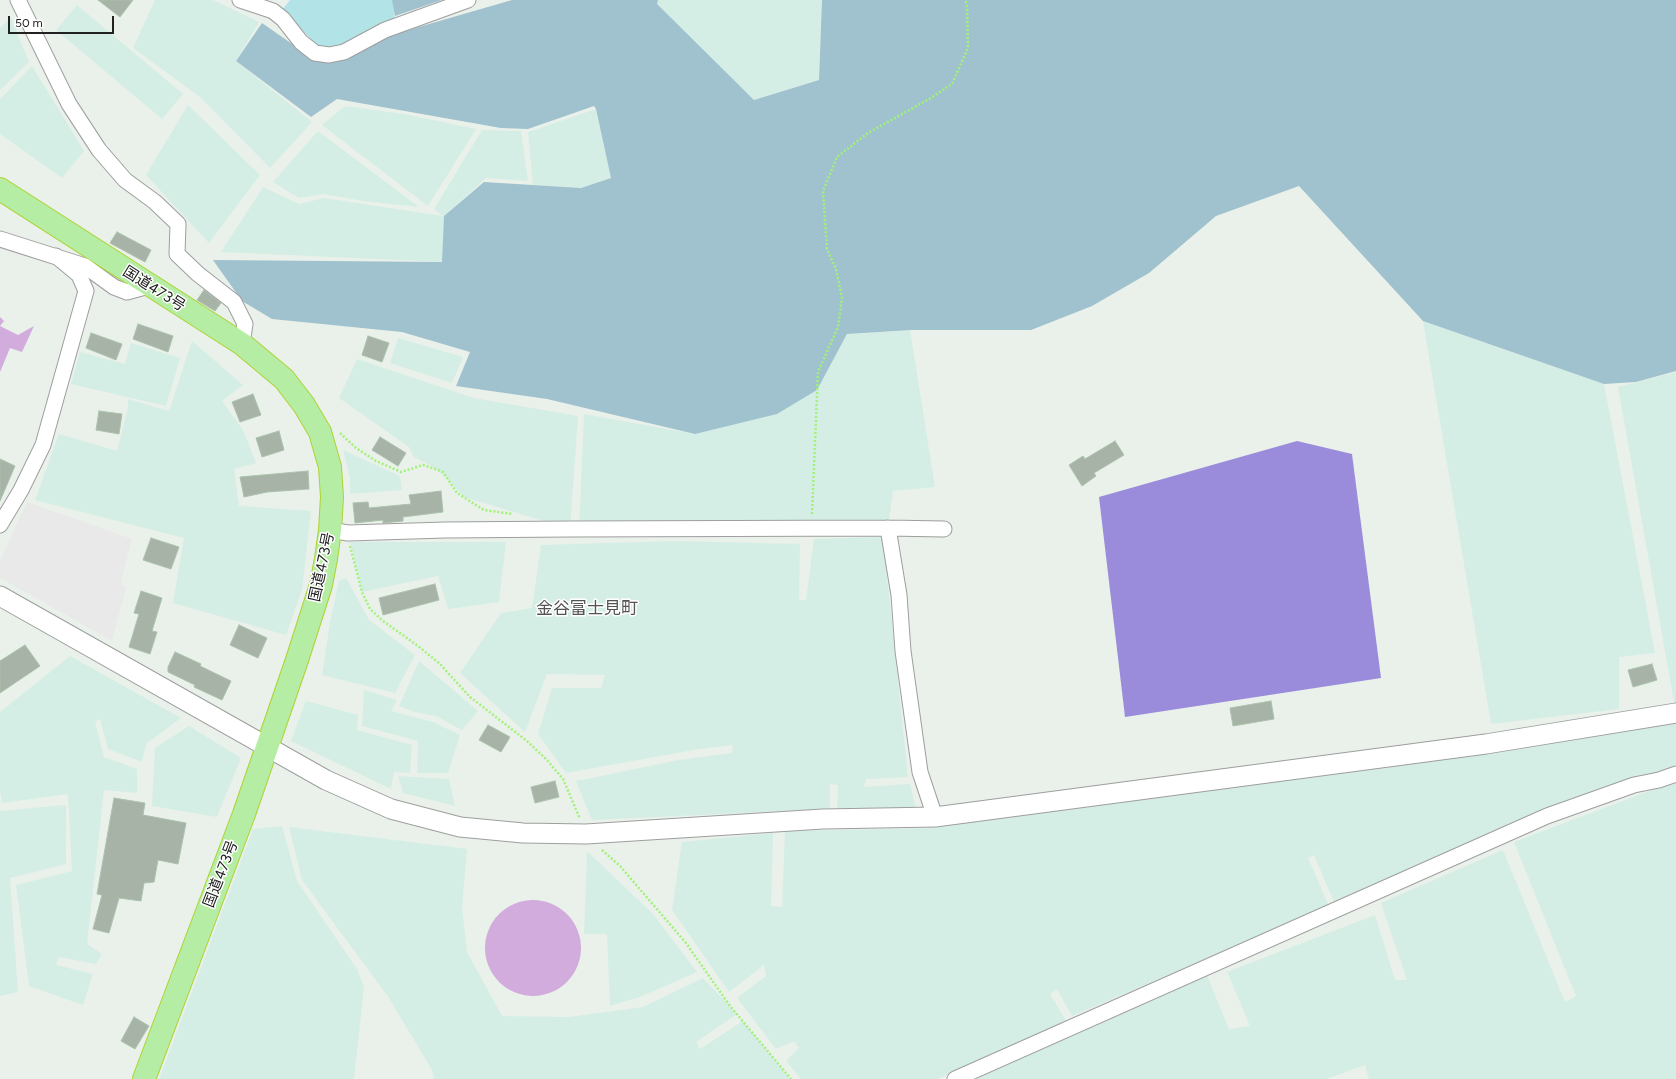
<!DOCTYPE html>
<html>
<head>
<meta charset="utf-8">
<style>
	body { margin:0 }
	#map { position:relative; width:1676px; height:1079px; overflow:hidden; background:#e9f1ea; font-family:Figtree,sans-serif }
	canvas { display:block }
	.scale { position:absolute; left:8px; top:16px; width:106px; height:18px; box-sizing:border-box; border:2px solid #212121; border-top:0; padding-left:5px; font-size:12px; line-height:14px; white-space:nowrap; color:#212121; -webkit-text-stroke:3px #fff; paint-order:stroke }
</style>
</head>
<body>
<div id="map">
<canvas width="1676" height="1079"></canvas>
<div class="scale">50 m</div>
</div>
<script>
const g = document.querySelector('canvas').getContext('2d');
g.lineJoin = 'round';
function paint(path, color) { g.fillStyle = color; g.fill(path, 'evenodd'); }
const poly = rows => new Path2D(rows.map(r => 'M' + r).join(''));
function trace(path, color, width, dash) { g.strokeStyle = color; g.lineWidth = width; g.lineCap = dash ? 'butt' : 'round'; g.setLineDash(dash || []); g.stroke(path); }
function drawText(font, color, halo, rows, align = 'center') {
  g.font = font + ' Figtree,"Noto Sans JP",sans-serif'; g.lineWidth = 3; g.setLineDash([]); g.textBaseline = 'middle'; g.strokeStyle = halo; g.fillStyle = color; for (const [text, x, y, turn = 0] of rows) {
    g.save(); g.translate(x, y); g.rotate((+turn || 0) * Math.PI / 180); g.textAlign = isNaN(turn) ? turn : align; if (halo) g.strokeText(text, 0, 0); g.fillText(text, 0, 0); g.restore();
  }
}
paint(poly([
	[155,0,213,0,259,22,236,61,312,122,270,168,200,97,133,48],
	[658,0,822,0,819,80,754,100,698,51,656,3],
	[77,5,183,94,162,119,56,30],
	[11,18,29,62,0,90,0,28],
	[32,66,84,151,62,178,0,134,0,99],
	[188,105,260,175,209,243,146,175],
	[345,106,404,114,476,129,428,206,322,125],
	[596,109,611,178,581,188,533,185,528,132],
	[482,130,521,131,528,181,486,178,444,216,443,262,221,252,263,187,299,204,324,198,443,216,434,209],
	[318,131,419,207,364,201,323,194,299,198,273,182],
	[1423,321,1604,384,1655,653,1619,657,1619,709,1491,724],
	[910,330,935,487,893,491,888,528,579,529,584,414,695,434,817,390,847,334],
	[398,338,463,357,452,383,390,363],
	[192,341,243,385,222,401,243,430,256,463,234,469,239,506,311,511,302,590,286,635,173,603,184,538,35,500,59,434,117,451,128,407,128,399,169,411],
	[131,343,180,358,166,406,71,384,80,352,125,364],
	[357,359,474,398,578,416,570,529,464,497,438,470,413,456,409,447,339,398],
	[1676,372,1676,713,1618,387],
	[343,450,400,476,402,490,350,494,350,478],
	[883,537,908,777,866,779,864,787,910,784,916,810,837,813,838,785,830,784,830,809,592,820,576,781,679,760,732,753,733,745,699,749,566,773,538,734,552,688,601,688,605,675,547,674,525,732,460,673,501,613,532,608,541,545,675,541,800,544,799,600,806,600,814,539],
	[350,542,506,542,499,602,448,609,438,576,362,592],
	[346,578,369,620,415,655,395,693,322,675,330,622,339,581],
	[70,656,181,718,146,744,142,762,108,749,100,719,95,722,104,757,137,769,137,793,104,790,87,944,102,954,96,964,59,957,56,965,93,974,83,1005,29,986,16,885,72,871,68,794,2,803,0,791,0,712],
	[419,661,478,711,462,730,436,716,414,712,399,706],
	[364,690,397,700,391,711,433,722,460,735,448,773,417,773,418,741,362,726],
	[306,701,358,715,357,730,412,745,410,773,394,772,391,789,291,741],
	[1676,717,1676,773,1621,790,1337,909,1314,855,1308,858,1329,906,1072,1016,1057,989,1050,994,1066,1021,938,1079,801,1079,786,1061,799,1048,794,1041,776,1049,737,998,766,976,764,965,729,992,672,910,682,842,773,833,771,906,782,907,785,831,930,828,1385,757],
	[189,726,241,758,217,817,152,806,155,748],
	[398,776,449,779,455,806,403,793],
	[1676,781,1676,1079,1369,1079,1365,1065,1326,1079,958,1079,1204,968,1229,1029,1250,1026,1227,972,1375,915,1395,980,1407,980,1381,903,1503,850,1565,1002,1576,996,1514,842],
	[66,805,66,864,10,878,18,992,0,996,0,811],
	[282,826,297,881,357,969,364,986,354,1079,159,1079,253,829],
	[289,827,467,849,462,908,467,952,502,1016,569,1017,643,1007,703,978,737,1014,696,1042,700,1049,743,1021,790,1079,434,1079,432,1070,389,998,302,880],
	[587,851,653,914,697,972,640,997,610,1006,607,934,584,934]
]), '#d5eee5');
paint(poly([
	[290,0,393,0,395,21,346,45,319,47,282,10]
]), '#b2e3e7');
paint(poly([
	[392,0,442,0,395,16],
	[512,0,658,0,657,4,754,100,819,80,822,0,1676,0,1676,371,1636,382,1604,384,1423,321,1299,186,1216,216,1149,273,1092,306,1031,330,911,330,847,334,817,390,777,414,695,434,547,399,456,386,470,352,402,332,272,319,242,301,213,260,442,262,444,216,484,182,581,188,611,178,596,109,594,106,528,129,501,128,337,99,311,117,236,61,262,23,318,62,391,35]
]), '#a0c1ce');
paint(poly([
	[1297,441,1352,454,1381,678,1125,717,1099,497]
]), '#9a8cdb');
paint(poly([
	[27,502,132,539,121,582,126,588,112,641,0,578,0,561]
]), '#e9e9e9');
paint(poly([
	[0,317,4,321,0,326,18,335,34,326,22,352,10,348,0,372],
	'485 948a48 48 0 1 1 96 0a48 48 0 1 1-96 0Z'
]), '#d2acdc');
const building = poly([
	[98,0,133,0,120,17,98,0],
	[117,232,151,250,145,262,110,243,117,232],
	[204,290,221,303,215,311,197,300,204,290],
	[138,324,173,336,168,352,133,339,138,324],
	[91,333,122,344,116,360,86,348,91,333],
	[368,336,389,343,382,362,362,355,368,336],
	[253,394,261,415,240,422,232,402,253,394],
	[99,411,122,414,119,434,96,430,99,411],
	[279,431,284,450,262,457,256,438,279,431],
	[380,437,406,453,398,466,372,450,380,437],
	[1115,441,1124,455,1094,473,1096,476,1082,486,1069,465,1083,456,1085,459,1115,441],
	[0,459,15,466,0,501,0,459],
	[308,471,309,489,267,492,244,497,240,477,308,471],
	[441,491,443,512,403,517,403,521,383,523,383,520,355,523,353,503,368,502,369,508,411,504,409,495,441,491],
	[151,538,179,547,171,569,143,560,151,538],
	[435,584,439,600,383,615,379,598,435,584],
	[141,591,162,598,152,631,157,632,150,654,129,647,139,614,134,613,141,591],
	[239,625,267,638,258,658,230,645,239,625],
	[25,645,40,666,0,693,0,661,25,645],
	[175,652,201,664,200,666,231,681,222,700,194,687,195,685,168,672,168,667,175,652],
	[1652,664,1657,680,1633,687,1628,670,1652,664],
	[1271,701,1274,719,1233,726,1230,708,1271,701],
	[488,725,510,737,501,752,479,740,488,725],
	[555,781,559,797,535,803,531,787,555,781],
	[114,798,145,803,143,815,186,823,178,864,158,860,154,882,144,883,141,901,119,898,109,933,93,929,102,895,97,894,114,798],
	[134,1017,149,1026,135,1049,121,1041,134,1017]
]);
paint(building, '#a7b3a7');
trace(building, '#abc2ac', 1);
const minor = poly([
	[18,0,69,104,99,150,125,180,155,202,178,224,177,254,198,274,234,302,245,324,242,344],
	[240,0,273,11,283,19,301,42,315,53,329,55,344,52,385,30,468,0],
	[0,239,85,266,114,287,127,292,149,286],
	[0,525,21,490,43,445,86,291,79,275,56,256],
	[888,528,899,595,903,651,920,772,935,817],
	[330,530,348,533,445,530,570,529,888,528,944,529],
	[955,1079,1547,816,1634,785,1659,780,1676,774]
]);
const tertiary = poly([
	[0,596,326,780,391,809,460,827,523,833,586,834,823,819,935,817,1486,744,1676,713]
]);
const trunk = poly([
	[0,189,242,344,284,379,304,405,320,432,330,467,332,497,330,530,326,559,321,585,297,660,244,814,144,1079]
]);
trace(minor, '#9e9e9e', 17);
trace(tertiary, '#9e9e9e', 21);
trace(trunk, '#aed232', 24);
trace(poly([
	[340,433,356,448,376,461,401,472,423,465,438,470,443,472,457,493,484,510,513,514],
	[812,514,818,372,838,327,842,298,836,269,827,249,823,191,837,157,868,133,929,99,952,84,968,48,967,5,965,0],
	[350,546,362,592,370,609,383,621,418,646,439,663,470,697,527,741,547,760,563,779,580,819],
	[602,850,620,866,686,943,730,1006,791,1079]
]), '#a1f278', 2.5, [2, 2]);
trace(minor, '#fff', 15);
trace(tertiary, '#fff', 19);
trace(trunk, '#b6eda4', 22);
drawText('15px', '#212121', '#fff', [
	["国道473号",154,289,32],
	["国道473号",322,567,-78],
	["国道473号",221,874,-69]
]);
drawText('17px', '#545454', '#fff', [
	["金谷富士見町",587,609]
]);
</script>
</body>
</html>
